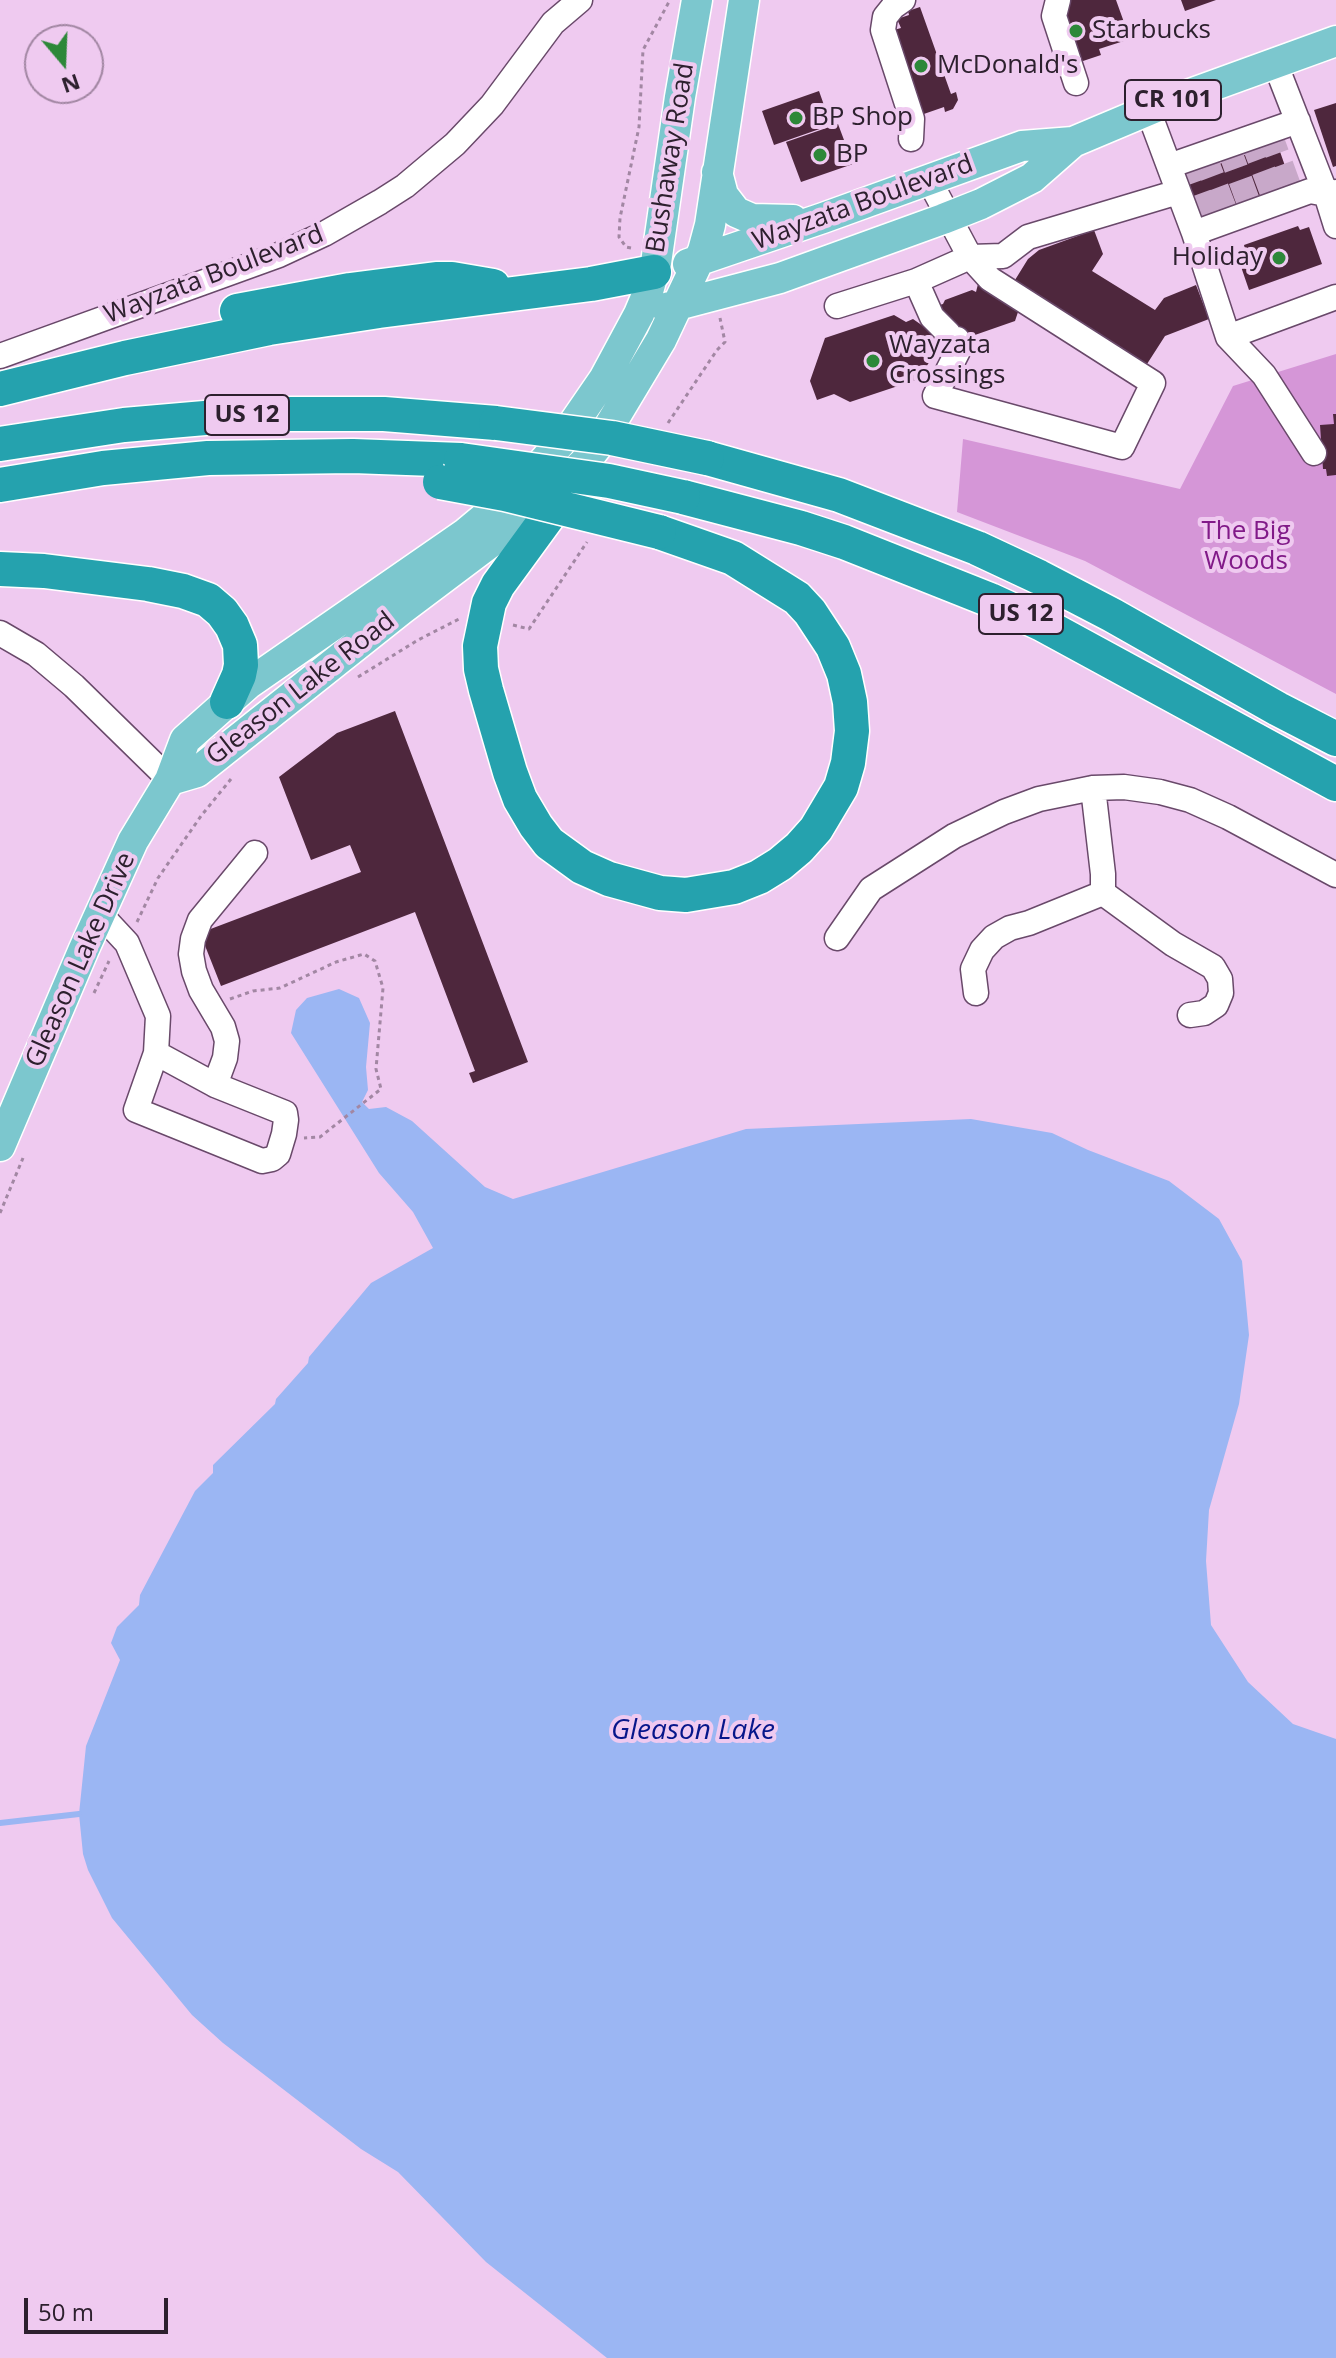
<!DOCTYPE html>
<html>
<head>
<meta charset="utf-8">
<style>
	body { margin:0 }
	#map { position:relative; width:1336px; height:2358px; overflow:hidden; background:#efcaf0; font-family:"Open Sans",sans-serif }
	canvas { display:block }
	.north { position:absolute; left:24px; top:24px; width:80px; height:80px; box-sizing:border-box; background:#efcaf0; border:2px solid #a186a2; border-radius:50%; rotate:161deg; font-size:22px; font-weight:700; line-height:32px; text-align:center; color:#2d202e }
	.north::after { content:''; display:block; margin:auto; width:28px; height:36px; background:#2d8839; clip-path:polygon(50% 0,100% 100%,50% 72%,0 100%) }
	.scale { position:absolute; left:24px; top:2298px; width:144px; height:36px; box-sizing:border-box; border:4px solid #2d202e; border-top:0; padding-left:10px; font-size:24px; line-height:28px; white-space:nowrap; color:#2d202e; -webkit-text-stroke:6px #efcaf0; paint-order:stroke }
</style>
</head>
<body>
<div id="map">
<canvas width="1336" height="2358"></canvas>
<div class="north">N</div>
<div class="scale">50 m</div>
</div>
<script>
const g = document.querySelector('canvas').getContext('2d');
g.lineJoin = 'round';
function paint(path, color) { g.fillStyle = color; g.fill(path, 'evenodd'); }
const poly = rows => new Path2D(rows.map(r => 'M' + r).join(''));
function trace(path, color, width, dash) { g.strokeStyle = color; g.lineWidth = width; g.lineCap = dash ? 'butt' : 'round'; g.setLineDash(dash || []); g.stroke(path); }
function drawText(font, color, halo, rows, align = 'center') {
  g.font = font + ' "Open Sans",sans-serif'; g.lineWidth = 8; g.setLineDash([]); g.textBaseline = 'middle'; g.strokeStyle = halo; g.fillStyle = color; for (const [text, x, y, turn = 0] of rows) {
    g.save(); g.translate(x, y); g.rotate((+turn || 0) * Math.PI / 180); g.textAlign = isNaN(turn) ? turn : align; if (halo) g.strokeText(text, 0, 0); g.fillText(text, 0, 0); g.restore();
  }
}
paint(poly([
	[1336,354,1336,694,1085,561,957,512,963,439,1180,489,1233,386]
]), '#d596d7');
paint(poly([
	[339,989,359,998,370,1023,366,1067,368,1090,362,1102,369,1109,386,1107,412,1121,485,1187,513,1199,746,1129,971,1119,1052,1133,1088,1150,1169,1181,1219,1219,1242,1261,1249,1335,1239,1404,1209,1510,1206,1561,1211,1625,1248,1682,1293,1724,1336,1739,1336,2358,607,2358,486,2262,398,2172,361,2149,223,2043,192,2015,112,1918,88,1870,83,1854,79,1814,86,1746,120,1660,111,1643,117,1627,139,1605,140,1595,195,1491,213,1473,213,1465,275,1404,276,1399,308,1363,309,1357,371,1283,433,1248,413,1212,379,1173,291,1033,296,1010,307,998]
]), '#9bb6f3');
trace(poly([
	[0,1823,79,1814]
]), '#9bb6f3', 6);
paint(poly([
	[1068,0,1116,0,1130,39,1099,49,1101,55,1077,63,1059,14],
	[1181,0,1216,0,1185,11],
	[920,7,951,94,956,92,958,100,953,109,945,112,944,107,918,116,894,30,901,28,897,19,909,15,908,11],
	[819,91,831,125,774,145,762,111],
	[1336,103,1336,166,1333,167,1314,110],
	[838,124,853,164,801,182,786,142],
	[1277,143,1292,186,1201,218,1186,176],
	[1298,226,1300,230,1309,227,1322,264,1249,290,1236,252,1245,249,1244,245],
	[1094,230,1103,254,1092,271,1155,310,1164,298,1196,285,1209,319,1165,336,1147,364,1015,280,1028,259,1039,250],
	[978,284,1019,309,1015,321,972,336,966,334,933,307,943,304,945,300,972,290,976,292],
	[894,315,906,322,913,319,940,338,940,344,919,379,850,402,834,394,817,400,810,381,825,338],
	[1333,414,1336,414,1336,475,1327,476,1326,469,1323,469,1320,425,1334,424],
	[395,711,528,1062,473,1083,469,1073,475,1071,415,912,221,986,200,933,361,872,350,845,311,860,279,777,337,733]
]), '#4e273d');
trace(poly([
	[1269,131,1293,197],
	[1251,137,1276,204],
	[1228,146,1252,212],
	[1204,154,1229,220],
	[1187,160,1211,227]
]), '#c8a8c9', 24, [24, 12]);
const minor = poly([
	[903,0,893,7,885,17,883,30,912,119,911,139],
	[1058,0,1054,16,1076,83],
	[1148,110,1194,233,1310,191,1326,194,1275,63],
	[1169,166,1298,121],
	[929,180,970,257,1003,256,1028,237,1178,192],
	[1336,192,1326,194,1336,226],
	[1194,233,1228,337,1336,297],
	[916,281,932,317,948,333],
	[837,306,916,281,970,257,990,279,1153,383,1122,447,935,396,960,347,957,339],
	[1228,337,1264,375,1314,453],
	[0,356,279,255,324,234,380,202,405,186,455,144,492,105,553,23,580,0],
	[0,633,36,654,74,686,170,780],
	[1093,788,1103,874,1103,893],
	[100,914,127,943,158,1016,156,1053,215,1085,285,1113,286,1120,284,1134,278,1154,272,1159,262,1161,136,1110,156,1053],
	[837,938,871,889,954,836,1004,812,1039,799,1093,788,1124,787,1160,792,1190,800,1228,817,1336,875],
	[976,993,973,969,982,950,994,937,1010,928,1029,923,1103,893,1173,944,1213,967,1220,979,1221,993,1216,1005,1204,1013,1190,1015],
	[215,1085,225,1058,227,1041,223,1027,201,990,194,971,191,954,193,939,200,920,255,853]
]);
const major = poly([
	[717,172,723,195,736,212,752,219,793,220],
	[688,264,823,218,1022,146,1073,142],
	[666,308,780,278,943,219,981,204,1032,178,1073,142,1168,102,1336,41],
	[170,780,197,772,402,609,515,524,584,463,598,445,661,340,703,251,710,225,744,0],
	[0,1146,84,949,133,841,170,780,185,740,248,684,466,533,520,488,560,443,604,379,639,314,647,295,656,263,680,97,697,0]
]);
const highway = poly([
	[237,311,350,290,436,279,452,279,493,286],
	[0,389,125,358,269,328,379,311,591,284,654,272],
	[0,444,124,425,251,414,384,414,496,423],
	[707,458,839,495,977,548,1039,577,1112,615,1278,709,1336,739],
	[0,485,103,468,208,458,353,456,461,460],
	[571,485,498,585,489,603,480,646,481,669,486,690,510,772,520,799,536,826,549,843,582,867,609,879,660,893,686,895,734,887,759,877,780,864,799,848,816,829,841,787,848,763,852,731,850,702,844,674,833,647,810,612,797,598,733,558,659,532],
	[683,497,801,528,844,542,990,600,1042,624,1336,784],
	[0,569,44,571,148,584,183,591,208,600,222,612,232,626,240,645,241,665,239,675,227,702]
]);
trace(minor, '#69496a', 27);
trace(major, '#fff', 33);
trace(highway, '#fff', 37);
trace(poly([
	[631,248,626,247,619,237,620,218,639,127,643,50,670,0],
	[668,423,717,350,725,342,720,318],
	[513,625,529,629,587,542],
	[358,677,418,640,459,619],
	[137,922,158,878,201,816,231,779],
	[94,993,109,961],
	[230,999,253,991,280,988,336,962,364,954,375,961,383,988,376,1069,381,1089,320,1137,304,1138],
	[0,1213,23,1158]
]), '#a287a3', 3, [4, 4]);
trace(minor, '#fff', 24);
trace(major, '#7cc7ce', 30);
trace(highway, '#25a2ae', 34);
const highwayBridge = poly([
	[496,423,612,438,707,458],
	[461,460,609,481,683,497],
	[440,482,505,494,659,532]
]);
trace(highwayBridge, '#fff', 37, []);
trace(highwayBridge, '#25a2ae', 34);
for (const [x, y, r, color] of [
	[1076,31,8,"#2d8839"],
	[921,66,8,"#2d8839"],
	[796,118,8,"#2d8839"],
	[820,155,8,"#2d8839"],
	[1279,258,8,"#2d8839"],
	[873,361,8,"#2d8839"]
]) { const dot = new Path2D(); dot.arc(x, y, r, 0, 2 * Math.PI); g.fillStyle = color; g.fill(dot); trace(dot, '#efcaf0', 3); }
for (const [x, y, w] of [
	[1173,100,96],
	[247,415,84],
	[1021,614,84]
]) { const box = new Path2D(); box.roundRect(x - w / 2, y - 20, w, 40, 6); g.fillStyle = '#efcaf0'; g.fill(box); trace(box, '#2d202e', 2); }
drawText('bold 24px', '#2d202e', null, [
	["CR 101",1173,100],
	["US 12",247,415],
	["US 12",1021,614]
]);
drawText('26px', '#2d202e', '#efcaf0', [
	["Starbucks",1092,31],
	["McDonald's",937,66],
	["BP Shop",812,118],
	["BP",836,155],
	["Holiday",1263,258,"right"],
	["Wayzata",889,346],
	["Crossings",889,376]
], 'left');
drawText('26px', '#2d202e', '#efcaf0', [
	["Bushaway Road",671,158,-81],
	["Wayzata Boulevard",863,203,-20],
	["Wayzata Boulevard",214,275,-21],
	["Gleason Lake Road",301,689,-38],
	["Gleason Lake Drive",81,960,-66]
]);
drawText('26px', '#811a88', '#efcaf0', [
	["The Big",1246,532],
	["Woods",1246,562]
]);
drawText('italic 28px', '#06168a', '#efcaf0', [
	["Gleason Lake",693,1731]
]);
</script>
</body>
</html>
